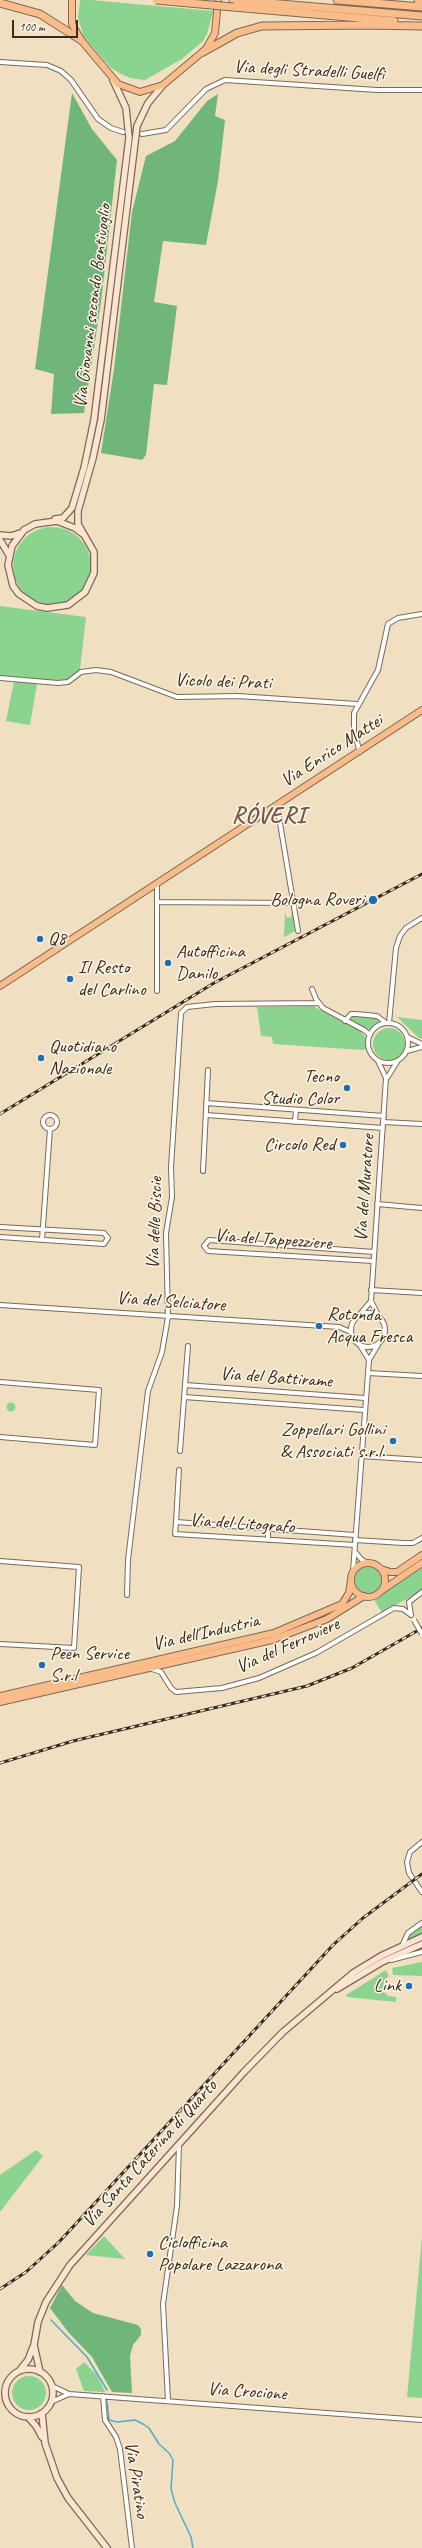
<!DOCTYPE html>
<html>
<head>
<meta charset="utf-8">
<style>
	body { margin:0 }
	#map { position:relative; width:422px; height:2548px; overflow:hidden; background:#f0e0c1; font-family:Caveat,sans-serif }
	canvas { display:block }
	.scale { position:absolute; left:12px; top:20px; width:66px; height:18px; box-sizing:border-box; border:2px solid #3b2a1e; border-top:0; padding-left:5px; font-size:12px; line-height:14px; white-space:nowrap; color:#3b2a1e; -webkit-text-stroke:3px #fcf5e5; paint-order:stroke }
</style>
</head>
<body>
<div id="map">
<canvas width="422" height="2548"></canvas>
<div class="scale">100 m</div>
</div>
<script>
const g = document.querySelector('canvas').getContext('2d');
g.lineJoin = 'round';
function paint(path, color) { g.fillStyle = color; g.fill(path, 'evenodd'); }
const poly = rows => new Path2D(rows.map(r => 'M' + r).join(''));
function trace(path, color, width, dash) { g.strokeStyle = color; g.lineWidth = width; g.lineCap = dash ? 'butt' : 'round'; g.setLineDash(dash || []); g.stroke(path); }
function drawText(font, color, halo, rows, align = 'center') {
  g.font = font + ' Caveat,sans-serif'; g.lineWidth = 3; g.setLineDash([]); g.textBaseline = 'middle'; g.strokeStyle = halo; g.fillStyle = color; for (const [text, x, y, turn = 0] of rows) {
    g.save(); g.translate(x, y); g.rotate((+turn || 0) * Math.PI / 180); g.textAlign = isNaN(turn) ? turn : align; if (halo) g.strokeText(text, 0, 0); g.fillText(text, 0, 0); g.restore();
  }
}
paint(poly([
	[80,0,91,0,213,11,207,34,203,41,182,59,145,80,130,78,119,73,110,67,84,37,78,18],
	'13 566a39 39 0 1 1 78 0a39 39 0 1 1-78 0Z',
	[0,606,86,617,79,678,69,683,37,684,30,725,6,721,14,681,0,680],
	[292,911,295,931,284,937,285,912,287,918,291,917],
	[313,1006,360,1031,366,1038,367,1048,363,1050,273,1044,272,1037,261,1036,257,1007],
	[352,1015,377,1018,381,1022,370,1030,351,1021],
	[397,1017,422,1020,422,1039,419,1038],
	'373 1044a16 16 0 1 1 32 0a16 16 0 1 1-32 0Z',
	'6.5 1407a4.5 4.5 0 1 1 9 0a4.5 4.5 0 1 1-9 0Z',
	'355 1580a13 13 0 1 1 26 0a13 13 0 1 1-26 0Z',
	[422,1567,422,1590,382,1613,374,1600],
	[422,1925,422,1935,406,1941,410,1934],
	[422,1962,422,1976,393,1975,392,1968],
	[386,1970,389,1976,384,1980,383,1991,388,1996,396,1997,396,2002,347,1997,346,1995],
	[36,2150,43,2156,0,2212,0,2175],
	[104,2236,125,2259,86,2255],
	[422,2237,422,2398,407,2397],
	[84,2362,97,2375,105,2392,84,2391,76,2369],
	'12 2393a17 17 0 1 1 34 0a17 17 0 1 1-34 0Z'
]), '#8bd490');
paint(poly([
	[72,93,92,129,117,160,101,302,84,413,51,414,54,374,35,369],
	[218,94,215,116,225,120,218,181,206,245,163,241,154,302,177,306,167,385,154,384,146,455,142,460,101,453,114,369,132,212,146,156,175,141,207,101],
	[62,2285,75,2301,93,2313,138,2325,141,2329,141,2335,133,2345,130,2356,132,2393,112,2392,92,2357,69,2333,50,2308]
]), '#70b67a');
trace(poly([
	[51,2320,87,2357,107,2390],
	[107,2401,109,2420,117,2422,135,2420,143,2424,149,2428,159,2444,169,2453,173,2460,171,2489,175,2503,191,2537,193,2548]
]), '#4daccc', 1.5);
trace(poly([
	[123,132,142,134]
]), '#ccbca0', 4, [4, 2]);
const street = poly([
	[0,62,47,65,61,71,71,80,98,119,111,128,123,132],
	[142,134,166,130,206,89,225,80,377,90,422,90],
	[0,678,58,683,68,682,81,672,96,670,111,672,177,697,238,696,357,704],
	[360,752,354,732,354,713,378,670,388,624,398,618,422,614],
	[277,805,298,931],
	[157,884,157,991],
	[157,902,293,903],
	[312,989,316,999,323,1008,364,1030,370,1035],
	[345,1021,351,1014,356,1014,377,1016,386,1023],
	'368 1043a20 20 0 1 1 40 0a20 20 0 1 1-40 0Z',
	[389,1023,396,948,400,936,406,928,422,918],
	[407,1037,422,1044],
	[407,1051,422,1047],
	[387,1078,397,1062],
	[206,1103,384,1116],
	[206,1115,383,1128],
	'43 1122a7 7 0 1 1 14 0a7 7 0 1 1-14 0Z',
	[295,1122,296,1110],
	[383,1122,422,1124],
	[203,1171,208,1070],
	[377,1204,422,1208],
	[0,1227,104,1233,108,1238,104,1244,0,1237],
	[42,1240,50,1129],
	[373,1261,208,1251,204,1246,209,1240,374,1252],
	[371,1290,422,1293],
	[0,1305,339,1327,351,1332],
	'351 1330a17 17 0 1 1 34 0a17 17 0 1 1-34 0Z',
	[361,1313,371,1301],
	[378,1315,371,1301,386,1078,378,1061],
	[361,1347,369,1360],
	[368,1373,422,1376],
	[0,1382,99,1390,95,1445,0,1437],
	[185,1385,365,1398],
	[184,1397,364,1410],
	[180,1451,188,1346],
	[361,1456,422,1460],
	[176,1522,179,1470],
	[268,1540,268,1529],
	[355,1540,403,1543,413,1543,422,1538],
	[355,1545,175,1534,176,1522,355,1535],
	[355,1552,362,1560,368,1563],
	[0,1561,79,1567,74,1648,0,1644],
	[353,1571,369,1360,378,1345],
	[127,1595,128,1560,148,1391,162,1352,168,1317,166,1233,172,1197,171,1167,181,1013,187,1007,215,1004,319,1003],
	[411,1615,409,1602,422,1592],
	[152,1669,161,1672,171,1688,176,1692,222,1688,259,1678,316,1653,394,1608,403,1609,411,1615],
	[422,1842,410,1852,407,1862,409,1873,422,1892],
	[402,1946,408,1933,422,1923],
	[391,1960,422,1952],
	[52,2386,69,2394,422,2420],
	[103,2396,105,2420,116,2437,120,2449,132,2548],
	[168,2401,163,2304,177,2206,179,2145],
	[51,2402,69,2394]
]);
const secondary = poly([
	[55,519,63,518,72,508,84,468,94,420,129,138,126,108,113,80],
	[83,534,75,528,57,521,35,524,24,530,12,546,8,565,13,586,19,594,37,606,47,608,68,605,85,592,94,573,94,552,78,524,78,511,93,458,101,420,137,126,148,103,163,85],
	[0,535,11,536,20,533],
	[0,540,9,555],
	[337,1989,382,1962,422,1944],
	'5 2393a24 24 0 1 1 48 0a24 24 0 1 1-48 0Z',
	[19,2371,28,2360,33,2347],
	[40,2372,34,2345,38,2322,46,2302,70,2265,244,2072,283,2032,353,1973,381,1956,422,1937],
	[42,2413,45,2443,57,2478,68,2498,107,2548],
	[28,2417,36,2426,42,2437]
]);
const primary = poly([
	[72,0,72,24,81,40,118,84,140,92,163,85,206,49,215,33,218,0],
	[0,986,422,710],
	'351 1580a17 17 0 1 1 34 0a17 17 0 1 1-34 0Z',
	[381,1569,390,1572,397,1572,422,1555],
	[381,1591,422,1563],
	[0,1696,274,1633,342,1604,349,1593,351,1580],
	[0,1702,272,1640,327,1619,364,1596]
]);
const highway = poly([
	[233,0,422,16],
	[337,0,422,7],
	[418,0,422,0],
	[0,3,40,14,81,40],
	[233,7,394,21],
	[203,52,237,33,262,26,368,25,422,26]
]);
trace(street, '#7a6a57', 6);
trace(secondary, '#7a6a57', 8);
trace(primary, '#7a6a57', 8);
trace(highway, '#7a6a57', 9);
trace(street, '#fff', 4);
trace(secondary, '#fde4d0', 5.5);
trace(primary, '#f9bc8a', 6);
trace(highway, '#f9bc8a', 7);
const rail = poly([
	[0,1114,214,983,422,874],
	[0,1763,73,1741,307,1686,352,1668,422,1628],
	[0,2289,26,2272,59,2242,333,1945,363,1918,422,1874]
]);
trace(rail, '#3b2a1e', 3);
trace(rail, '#fcf5e5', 1.5, [4.5]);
const streetBridge = poly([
	[414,1620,422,1634]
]);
const highwayBridge = poly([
	[156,0,233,7]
]);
trace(streetBridge, '#7a6a57', 6, []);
trace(highwayBridge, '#7a6a57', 9, []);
trace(streetBridge, '#fff', 4);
trace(highwayBridge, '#f9bc8a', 7);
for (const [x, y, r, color] of [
	[373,900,5,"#1f6fb2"],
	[40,939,4,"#1f6fb2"],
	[168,963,4,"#1f6fb2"],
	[70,979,4,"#1f6fb2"],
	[41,1058,4,"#1f6fb2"],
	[347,1088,4,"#1f6fb2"],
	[343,1145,4,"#1f6fb2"],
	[319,1326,4,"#1f6fb2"],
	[393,1441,4,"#1f6fb2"],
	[42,1665,4,"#1f6fb2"],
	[409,1986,4,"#1f6fb2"],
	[150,2254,4,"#1f6fb2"]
]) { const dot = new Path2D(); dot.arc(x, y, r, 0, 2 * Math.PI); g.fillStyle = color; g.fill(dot); trace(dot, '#fcf5e5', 1.5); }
drawText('19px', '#3b2a1e', '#fcf5e5', [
	["Via degli Stradelli Guelfi",309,71,3],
	["Via Giovanni secondo Bentivoglio",93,306,-83],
	["Vicolo dei Prati",223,682,2],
	["Via Enrico Mattei",332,751,-33],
	["Via del Muratore",365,1188,-86],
	["Via delle Biscie",155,1223,-88],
	["Via del Tappezziere",273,1240,4],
	["Via del Selciatore",171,1302,4],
	["Via del Battirame",276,1378,4],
	["Via del Litografo",242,1524,4],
	["Via dell'Industria",206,1633,-13],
	["Via del Ferroviere",288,1646,-24],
	["Via Santa Caterina di Quarto",150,2154,-48],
	["Via Crocione",247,2392,4],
	["Via Piratino",136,2480,81]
]);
drawText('19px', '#3b2a1e', '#fcf5e5', [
	["Bologna Roveri",364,900,"right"],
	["Q8",48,939],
	["Autofficina",176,952],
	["Danilo",176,974],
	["Il Resto",78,968],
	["del Carlino",78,990],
	["Quotidiano",49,1047],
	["Nazionale",49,1069],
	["Tecno",339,1077,"right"],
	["Studio Color",339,1099,"right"],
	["Circolo Red",335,1145,"right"],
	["Rotonda",327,1315],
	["Acqua Fresca",327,1337],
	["Zoppellari Gollini",385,1430,"right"],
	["& Associati s.r.l.",385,1452,"right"],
	["Peen Service",50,1654],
	["S.r.l",50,1676],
	["Link",401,1986,"right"],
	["Ciclofficina",158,2243],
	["Popolare Lazzarona",158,2265]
], 'left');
g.letterSpacing = '1px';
drawText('bold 23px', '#75584e', '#fcf5e5', [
	["RÓVERI",269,817]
]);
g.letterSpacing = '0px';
</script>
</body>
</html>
